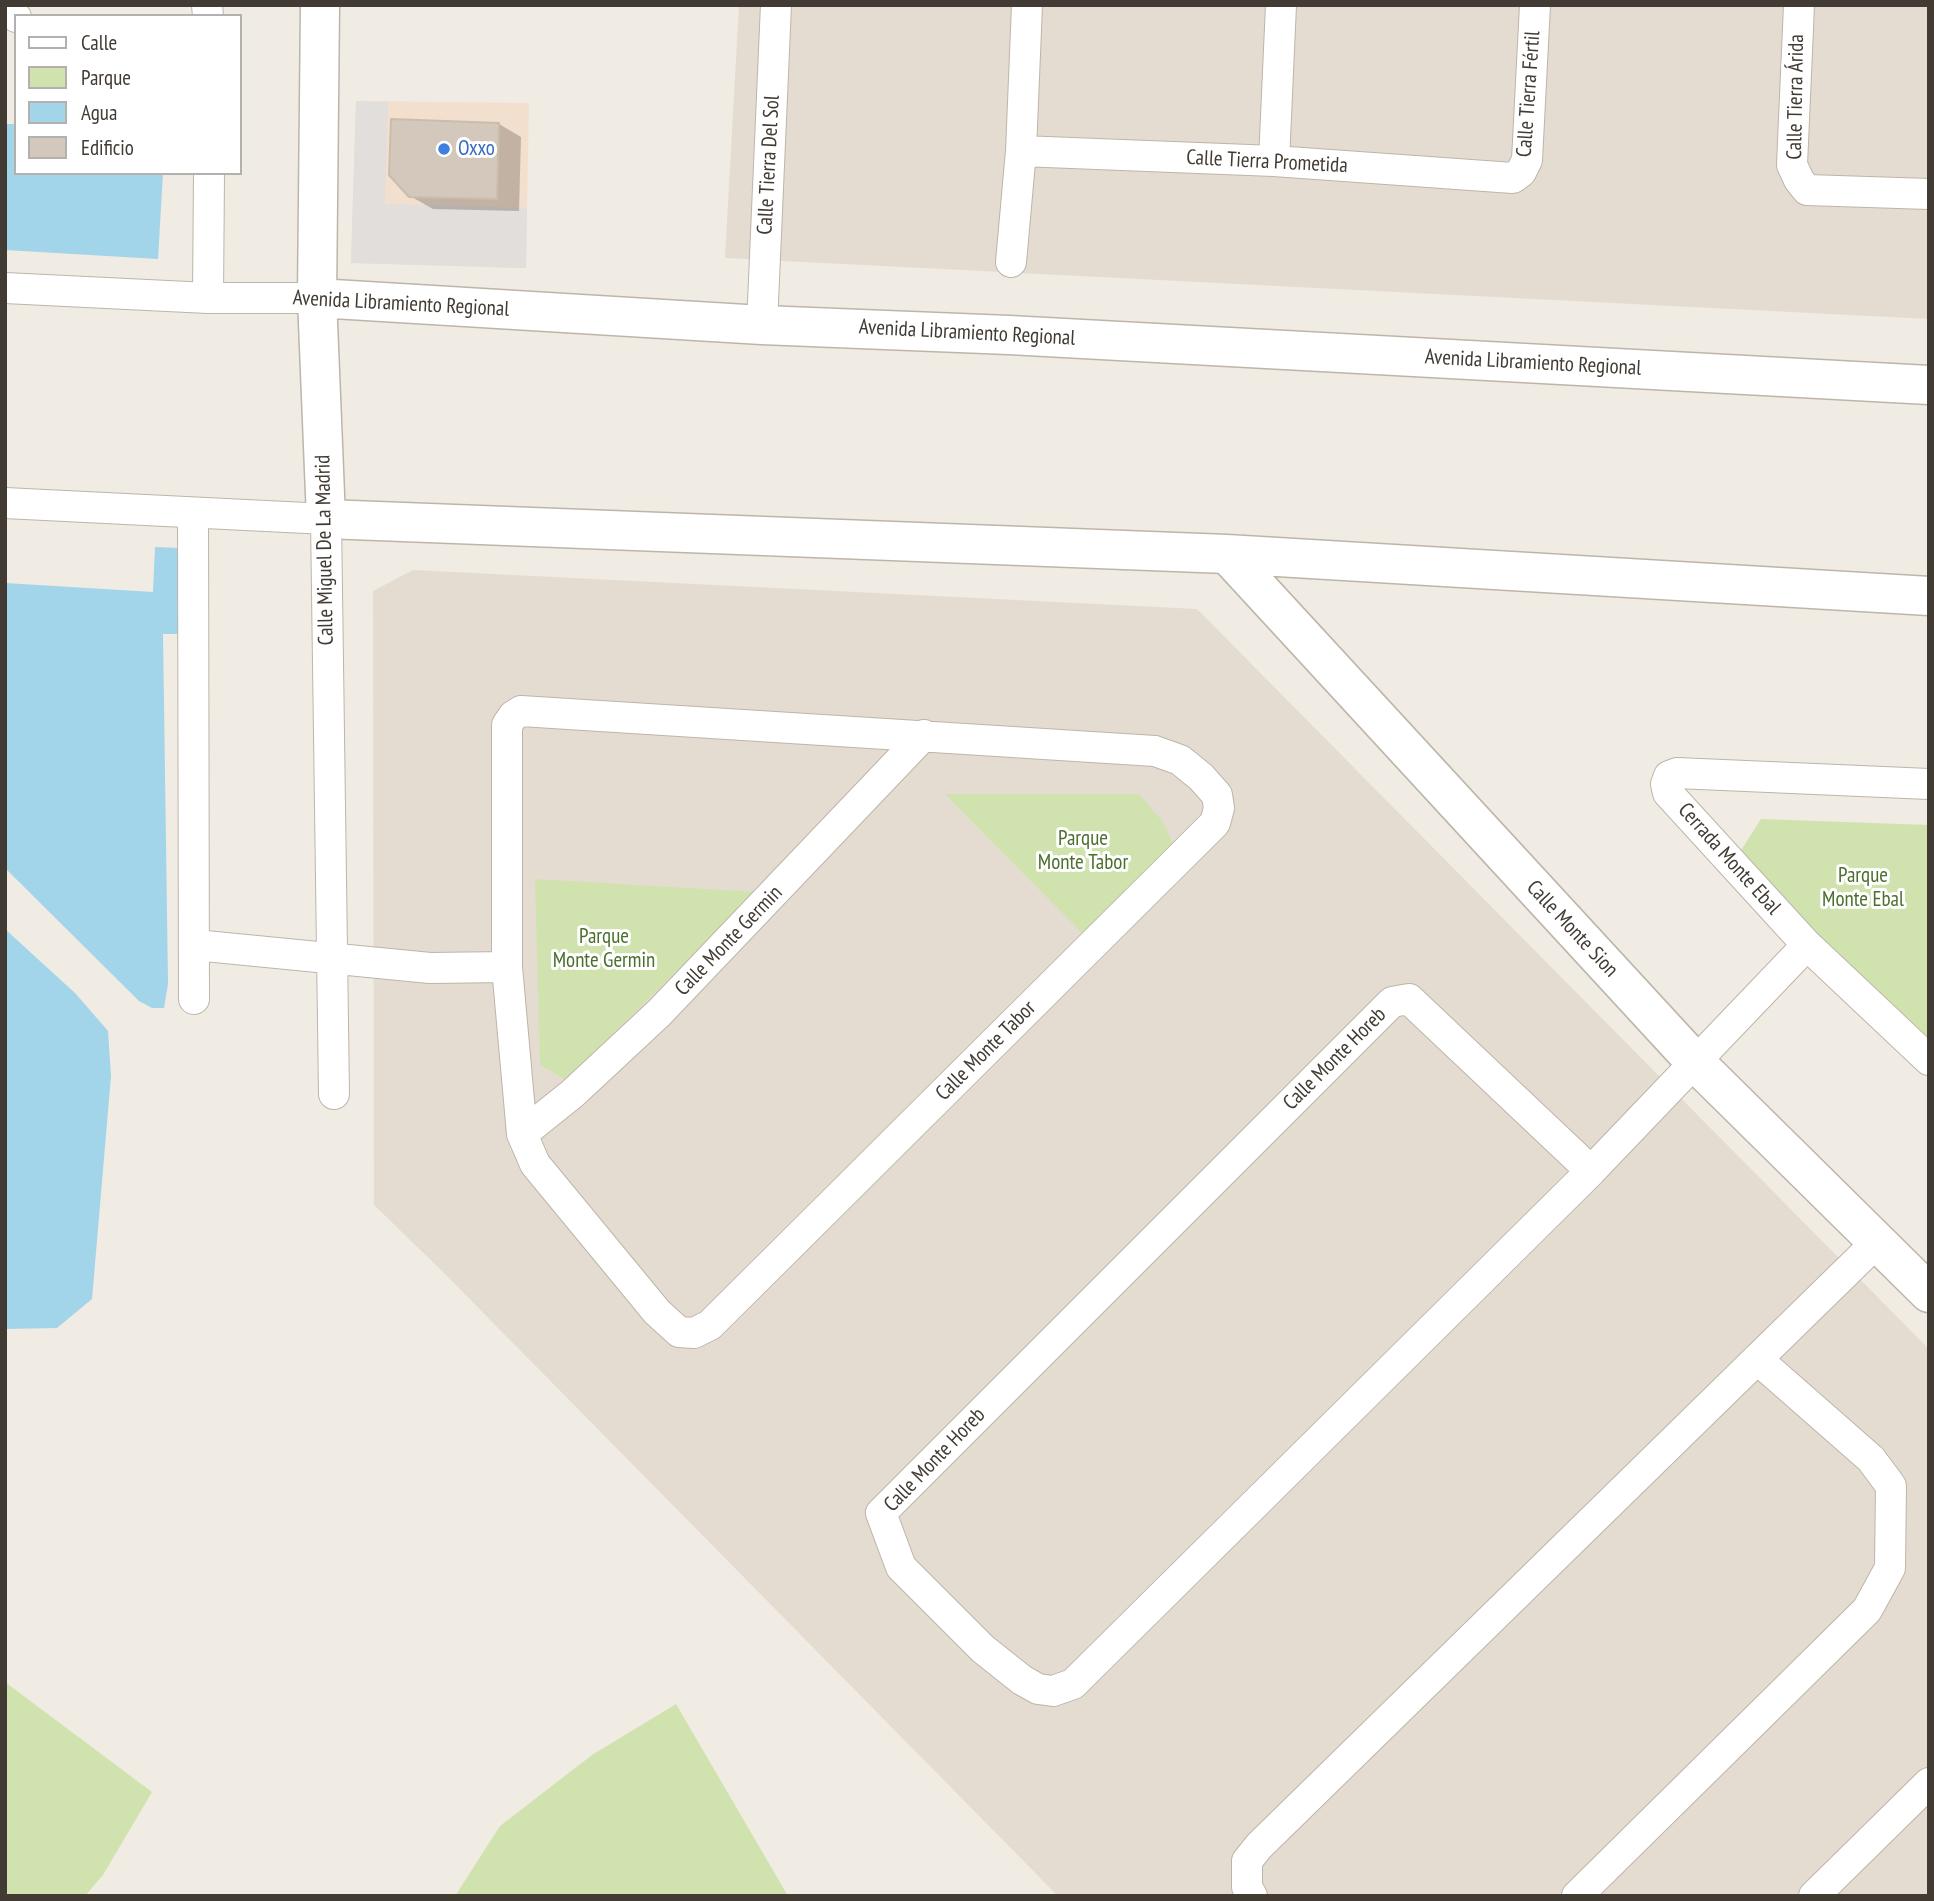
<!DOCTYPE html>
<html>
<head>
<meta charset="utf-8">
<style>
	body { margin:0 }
	#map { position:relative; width:1934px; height:1901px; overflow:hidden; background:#f0ebe3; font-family:"PT Sans Narrow",sans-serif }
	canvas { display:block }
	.frame { position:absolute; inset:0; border:7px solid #413b34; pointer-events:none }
	.legend { position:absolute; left:14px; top:14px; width:228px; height:161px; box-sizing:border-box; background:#fff; border:2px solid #b3b1ae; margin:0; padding:9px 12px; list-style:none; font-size:21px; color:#413b34 }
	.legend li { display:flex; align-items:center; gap:14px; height:35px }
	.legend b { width:35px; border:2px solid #b3b1ae }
</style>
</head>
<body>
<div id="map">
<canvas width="1934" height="1901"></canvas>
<div class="frame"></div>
<ul class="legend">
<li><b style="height:9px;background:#fff"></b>Calle</li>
<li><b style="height:19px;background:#d0e3ae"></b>Parque</li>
<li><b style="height:19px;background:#a2d4ea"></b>Agua</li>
<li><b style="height:19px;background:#d4c8bc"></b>Edificio</li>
</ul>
</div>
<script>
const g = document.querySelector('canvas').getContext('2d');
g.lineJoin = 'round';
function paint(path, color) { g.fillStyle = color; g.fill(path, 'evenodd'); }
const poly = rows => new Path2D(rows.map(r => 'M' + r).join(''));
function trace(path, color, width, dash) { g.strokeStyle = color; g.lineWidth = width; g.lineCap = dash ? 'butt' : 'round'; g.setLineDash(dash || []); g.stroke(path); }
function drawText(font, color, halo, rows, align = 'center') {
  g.font = font + ' "PT Sans Narrow",sans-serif'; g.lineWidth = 6; g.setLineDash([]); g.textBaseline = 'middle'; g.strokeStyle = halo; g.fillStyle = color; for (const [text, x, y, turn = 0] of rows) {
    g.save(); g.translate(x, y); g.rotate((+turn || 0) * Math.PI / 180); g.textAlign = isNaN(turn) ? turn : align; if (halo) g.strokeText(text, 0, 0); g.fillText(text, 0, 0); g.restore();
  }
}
paint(poly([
	[739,5,1929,5,1929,319,725,258],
	[413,570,1197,609,1929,1349,1929,1896,1058,1896,443,1272,374,1205,373,591]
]), '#e4dcd1');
paint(poly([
	[356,101,529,103,526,268,351,263]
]), '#f2dfce');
paint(poly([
	[945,794,1139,794,1163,822,1173,843,1085,936],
	[1761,819,1929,825,1929,1045,1738,855],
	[535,879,757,892,566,1080,540,1065],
	[5,1682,152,1792,103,1875,85,1896,5,1896],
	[676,1704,788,1896,455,1896,500,1826,592,1755]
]), '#d0e3ae');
paint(poly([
	[356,101,388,102,385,204,527,208,526,268,351,263]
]), '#e1dedb');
paint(poly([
	[5,124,16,124,16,173,163,173,158,259,5,250],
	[155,547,180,548,179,634,163,634,168,984,164,1008,152,1008,139,1001,5,868,5,583,153,592],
	[5,929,76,994,108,1031,111,1076,92,1299,57,1328,5,1329]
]), '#a2d4ea');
paint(poly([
	[499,124,521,137,519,211,433,209,410,196]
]), '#0003');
const building = poly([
	[391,119,499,123,497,199,409,197,389,175,391,119]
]);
paint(building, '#d4c8bc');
trace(building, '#cbbdad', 2);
const minor = poly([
	[207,5,208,16],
	[1799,5,1792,165,1799,180,1807,190,1929,194],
	[5,7,16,17],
	[1021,151,1274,161,1513,178,1521,172,1527,160,1535,5],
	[1274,161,1281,5],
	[1011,262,1021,151,1027,5],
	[5,288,208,298,317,298],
	[208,298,209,173],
	[762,325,776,5],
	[5,503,326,519,334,1094],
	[193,513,194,999],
	[521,711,1155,751,1180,760,1201,777,1217,795,1219,808,1215,823,710,1325,694,1333,679,1332,657,1312,535,1164,522,1134,507,967,507,725,513,716,521,711],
	[1929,784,1677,773,1669,776,1666,784,1668,793,1807,945,1929,1060],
	[195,945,430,968,507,967],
	[522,1134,572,1094,659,1013,924,735],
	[1591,1171,1409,999,1392,1002,881,1513,901,1567,983,1649,1022,1680,1038,1689,1053,1691,1073,1684,1591,1171,1807,945],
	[1252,1896,1247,1887,1247,1861,1259,1846,1877,1242],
	[1577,1896,1867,1610,1890,1568,1891,1486,1871,1459,1757,1359],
	[1814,1896,1929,1783]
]);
const tertiary = poly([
	[320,5,317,298,326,519,1227,554,1929,596],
	[317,298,762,325,1009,335,1929,385],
	[1227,554,1696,1063,1929,1293]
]);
trace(minor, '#beb5a9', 32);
trace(tertiary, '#beb5a9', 41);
trace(minor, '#fff', 30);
trace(tertiary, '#fff', 38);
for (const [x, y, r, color] of [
	[444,149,7,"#3f7fe0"]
]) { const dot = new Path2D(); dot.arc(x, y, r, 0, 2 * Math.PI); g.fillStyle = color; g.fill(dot); trace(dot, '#fff', 2.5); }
drawText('21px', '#413b34', '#fff', [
	["Calle Tierra Fértil",1529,94,-86],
	["Calle Tierra Árida",1796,97,-89],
	["Calle Tierra Prometida",1267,162,3],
	["Calle Tierra Del Sol",769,165,-87],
	["Avenida Libramiento Regional",401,304,3],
	["Avenida Libramiento Regional",967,333,3],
	["Avenida Libramiento Regional",1533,363,3],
	["Calle Miguel De La Madrid",325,550,-91],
	["Cerrada Monte Ebal",1729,859,48],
	["Calle Monte Sion",1572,929,47],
	["Calle Monte Germin",729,941,-46],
	["Calle Monte Tabor",986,1051,-45],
	["Calle Monte Horeb",1335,1059,-45],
	["Calle Monte Horeb",935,1460,-46]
]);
drawText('21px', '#366cbe', '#fff', [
	["Oxxo",458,149]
], 'left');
drawText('21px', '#4b6f2c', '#fff', [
	["Parque",1083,839],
	["Monte Tabor",1083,863],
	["Parque",1863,876],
	["Monte Ebal",1863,900],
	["Parque",604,937],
	["Monte Germin",604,961]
]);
</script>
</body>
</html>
